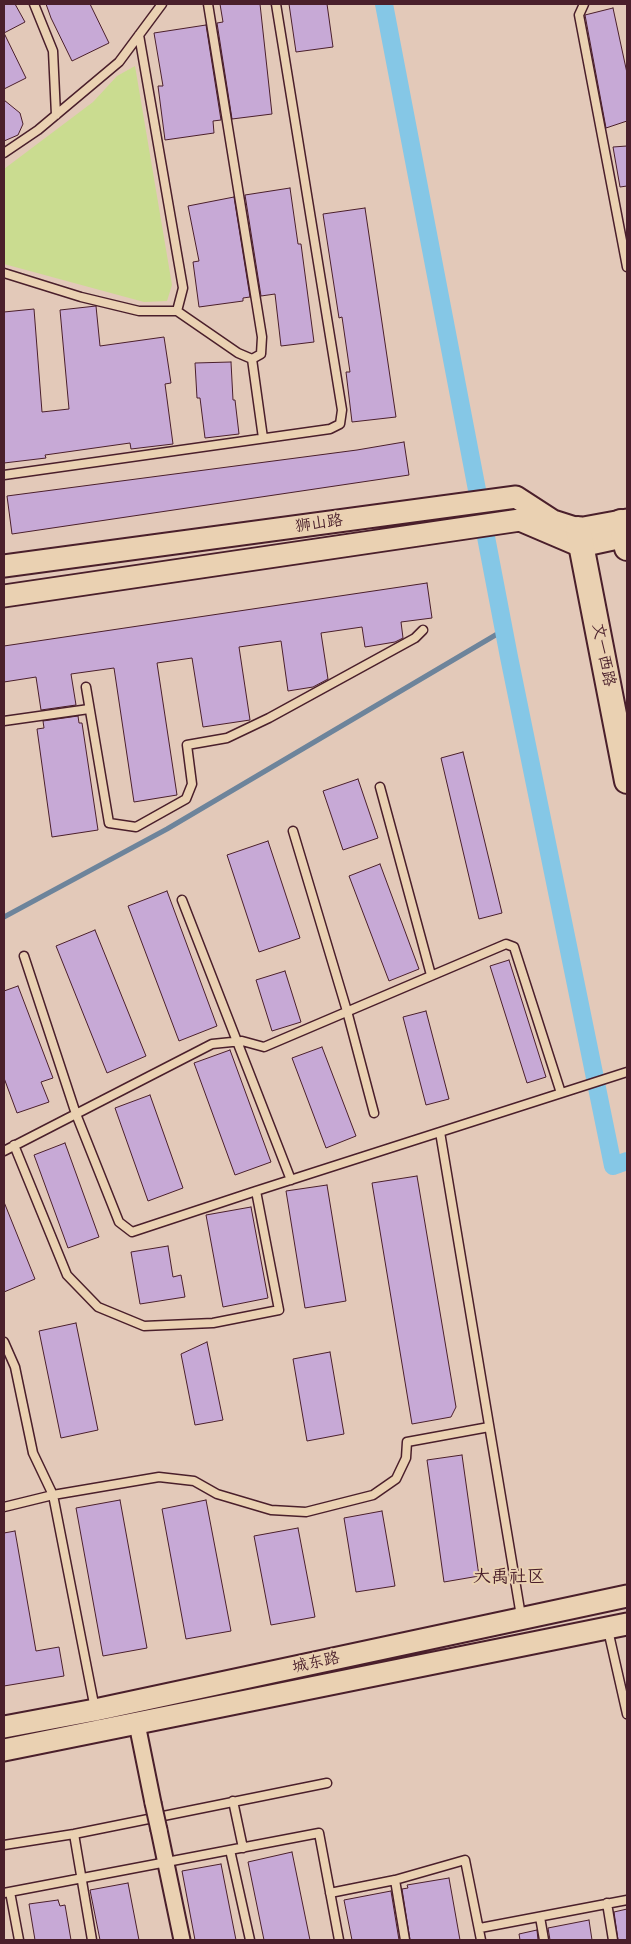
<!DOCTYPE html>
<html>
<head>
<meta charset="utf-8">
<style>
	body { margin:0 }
	#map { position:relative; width:631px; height:1944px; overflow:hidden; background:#e3c9b9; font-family:Sriracha,sans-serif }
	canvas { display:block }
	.frame { position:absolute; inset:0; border:5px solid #4a1f2b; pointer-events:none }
</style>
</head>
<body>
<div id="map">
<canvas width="631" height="1944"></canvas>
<div class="frame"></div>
</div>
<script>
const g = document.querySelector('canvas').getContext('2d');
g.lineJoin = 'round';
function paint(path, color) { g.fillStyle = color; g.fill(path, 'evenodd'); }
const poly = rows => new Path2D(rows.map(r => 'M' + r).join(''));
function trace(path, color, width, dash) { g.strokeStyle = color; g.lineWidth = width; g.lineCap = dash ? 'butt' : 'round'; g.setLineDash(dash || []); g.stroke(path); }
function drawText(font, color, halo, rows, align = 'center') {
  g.font = font + ' Sriracha,"LXGW WenKai TC",sans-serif'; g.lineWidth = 4; g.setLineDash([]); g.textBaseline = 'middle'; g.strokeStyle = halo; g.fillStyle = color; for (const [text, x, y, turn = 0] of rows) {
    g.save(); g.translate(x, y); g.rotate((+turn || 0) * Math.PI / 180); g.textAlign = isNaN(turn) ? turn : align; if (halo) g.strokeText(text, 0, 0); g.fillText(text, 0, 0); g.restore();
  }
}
paint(poly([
	[135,66,172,285,167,301,144,302,4,264,4,169,93,102,117,76]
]), '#cadc90');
trace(poly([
	[4,917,167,829,504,630]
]), '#6d849b', 5);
trace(poly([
	[384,4,509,657,613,1166,627,1161]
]), '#85c7e6', 18);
const building = poly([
	[4,4,15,4,25,22,4,33,4,4],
	[46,4,90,4,109,43,72,61,51,18,46,4],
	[220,4,260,4,272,114,232,119,217,23,223,22,220,4],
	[289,4,327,4,333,47,296,52,289,4],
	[613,8,627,73,627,121,606,128,585,15,613,8],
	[206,25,221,120,213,121,214,133,165,140,158,86,163,86,154,33,206,25],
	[4,33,26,78,4,89,4,33],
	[4,100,20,113,23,124,18,135,4,141,4,100],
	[627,146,627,186,620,187,613,147,627,146],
	[290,188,298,244,301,244,314,342,281,346,275,294,261,296,245,195,290,188],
	[234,197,250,297,243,298,243,301,199,307,193,262,199,261,188,206,234,197],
	[365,208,396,417,352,422,346,372,350,372,342,317,339,318,323,214,365,208],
	[96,306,100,346,164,337,171,383,165,384,173,444,131,449,130,443,45,455,46,458,4,463,4,312,34,309,42,412,69,409,60,310,96,306],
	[231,362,233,400,235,400,239,434,205,438,200,398,197,398,195,363,231,362],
	[404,442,409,475,12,534,7,496,357,450,404,442],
	[427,583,432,618,401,622,403,638,395,642,365,647,362,627,321,633,328,679,313,687,288,691,281,641,239,647,250,720,203,727,192,658,157,663,177,795,134,802,114,668,71,674,76,705,41,710,36,677,4,682,4,646,427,583],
	[78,716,79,723,82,723,98,830,52,837,37,729,44,728,43,721,78,716],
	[463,752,502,913,479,919,441,758,463,752],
	[358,779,378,838,343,850,323,791,358,779],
	[268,841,300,938,259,952,227,855,268,841],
	[380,864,419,969,389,981,349,876,380,864],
	[167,891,217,1026,179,1041,128,906,167,891],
	[95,930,146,1056,107,1073,56,946,95,930],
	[509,960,546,1077,527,1083,490,966,509,960],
	[285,971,301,1022,272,1031,256,980,285,971],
	[18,986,53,1078,41,1082,49,1102,17,1113,4,1078,4,991,18,986],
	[426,1011,449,1099,426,1105,403,1017,426,1011],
	[322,1047,356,1136,326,1148,292,1058,322,1047],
	[230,1050,271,1162,235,1175,194,1063,230,1050],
	[150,1095,183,1188,148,1201,115,1108,150,1095],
	[65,1143,99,1237,68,1248,34,1155,65,1143],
	[417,1176,456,1407,451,1417,412,1424,372,1183,417,1176],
	[327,1185,346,1301,305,1308,286,1191,327,1185],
	[4,1202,35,1279,4,1292,4,1202],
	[251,1207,268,1298,223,1307,206,1215,251,1207],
	[168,1246,173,1277,181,1275,185,1297,140,1304,131,1252,168,1246],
	[76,1323,98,1430,61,1438,39,1331,76,1323],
	[207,1342,223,1420,195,1425,181,1354,207,1342],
	[330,1352,344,1434,307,1441,293,1359,330,1352],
	[462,1455,479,1576,444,1582,427,1460,462,1455],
	[120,1500,147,1648,103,1656,76,1508,120,1500],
	[206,1500,231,1631,186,1639,162,1509,206,1500],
	[382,1511,395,1586,356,1592,344,1518,382,1511],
	[298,1528,315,1617,271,1625,254,1536,298,1528],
	[15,1531,36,1651,59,1647,64,1676,4,1686,4,1533,15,1531],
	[292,1852,310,1940,264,1940,248,1862,292,1852],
	[221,1864,236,1940,195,1940,182,1871,221,1864],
	[449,1878,460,1940,410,1940,402,1889,408,1888,407,1885,449,1878],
	[128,1883,139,1940,100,1940,90,1890,128,1883],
	[391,1891,399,1940,352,1940,344,1900,391,1891],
	[58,1900,60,1906,65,1905,71,1940,35,1940,29,1904,58,1900],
	[627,1909,627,1940,618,1940,614,1912,627,1909],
	[589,1920,592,1940,550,1940,548,1928,589,1920],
	[537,1930,538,1940,520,1940,519,1934,537,1930]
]);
paint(building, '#c7a9d6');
trace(building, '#4a1f2b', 1);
const lane = poly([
	[34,4,53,51,56,115],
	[584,4,579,15,627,267],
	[4,153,38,130,119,62,162,4],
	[4,273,81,297,139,311,177,311,183,288,139,35],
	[177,311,238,353,252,359,261,354,262,337,208,4],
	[252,359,263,438],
	[4,475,330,429,340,424,342,410,276,4],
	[86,687,109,823,136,827,186,799,192,784,187,745,227,738,269,718,415,638,423,630],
	[4,721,89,709],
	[380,787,431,975],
	[293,831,347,1011,374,1113],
	[182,900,291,1180],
	[24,956,76,1114,119,1222,132,1232,256,1191],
	[14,1145,67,1275,98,1307,144,1326,213,1323,279,1310,256,1191,440,1132],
	[4,1151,212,1044,242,1041,264,1047,506,944,514,947,561,1093],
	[4,1342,15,1367,33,1453,53,1495,95,1709],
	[4,1507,53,1495,159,1477,194,1481,217,1494,271,1510,306,1512,373,1495,396,1479,406,1458,407,1442,489,1427],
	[521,1616,440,1132,627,1072],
	[608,1630,627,1714],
	[233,1801,243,1848],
	[74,1834,92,1940],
	[4,1845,74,1834,327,1783],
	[230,1850,250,1940],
	[395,1880,405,1940],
	[10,1892,19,1940],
	[4,1893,319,1833,339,1940],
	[330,1893,395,1880,465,1860,481,1940],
	[607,1903,613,1940],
	[540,1917,544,1940],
	[480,1928,627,1900]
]);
const street = poly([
	[137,1724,153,1803],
	[159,1830,182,1940]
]);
const secondary = poly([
	[4,566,516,497,553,521,578,529,627,520],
	[4,596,520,520,581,546,627,536],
	[4,1727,95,1710,627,1596],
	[4,1750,627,1624]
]);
const primary = poly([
	[621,522,627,548],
	[578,529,627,781]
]);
trace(lane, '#4a1f2b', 11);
trace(street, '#4a1f2b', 19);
trace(secondary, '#4a1f2b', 25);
trace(primary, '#4a1f2b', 28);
trace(lane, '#ead1b2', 8);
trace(street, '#ead1b2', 15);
trace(secondary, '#ead1b2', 21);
trace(primary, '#ead1b2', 24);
const streetBridge = poly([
	[153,1803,159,1830]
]);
trace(streetBridge, '#4a1f2b', 19, []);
trace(streetBridge, '#ead1b2', 15);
drawText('16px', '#4a1f2b', '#ead1b2', [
	["狮山路",319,524,-8],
	["文一西路",603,655,79],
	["城东路",316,1663,-12]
]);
drawText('18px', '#4a1f2b', '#ead1b2', [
	["大禹社区",509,1577]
]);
</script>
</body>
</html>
